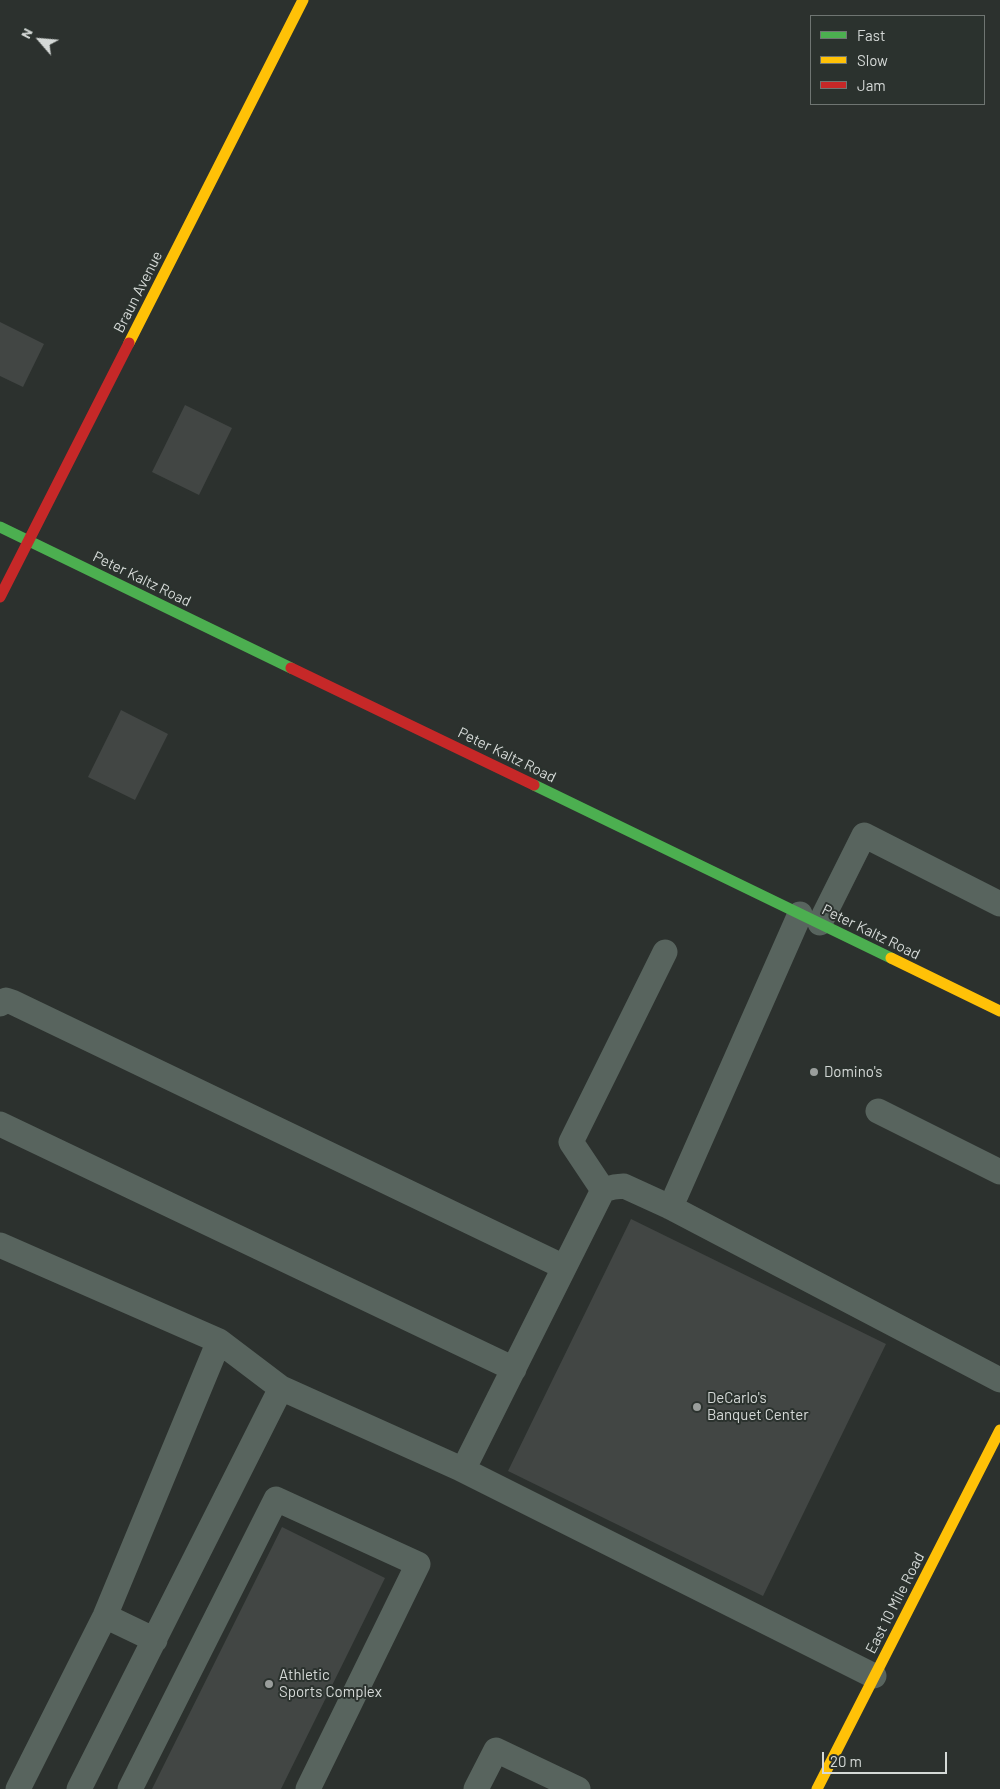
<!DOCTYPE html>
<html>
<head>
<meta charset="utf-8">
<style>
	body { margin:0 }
	#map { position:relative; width:1000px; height:1789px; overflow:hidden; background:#2c312e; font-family:Barlow,sans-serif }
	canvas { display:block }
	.legend { position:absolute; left:810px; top:15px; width:175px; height:90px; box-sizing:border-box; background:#2b322e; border:1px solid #6f7572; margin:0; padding:6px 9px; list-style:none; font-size:15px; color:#d5d9d7 }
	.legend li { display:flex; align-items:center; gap:10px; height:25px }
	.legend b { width:25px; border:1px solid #6f7572 }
	.north { position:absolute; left:15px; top:15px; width:50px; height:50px; -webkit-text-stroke:4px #2b322e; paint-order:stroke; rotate:297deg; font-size:14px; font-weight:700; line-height:20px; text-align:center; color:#d5d9d7 }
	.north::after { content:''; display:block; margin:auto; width:18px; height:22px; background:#d5d9d7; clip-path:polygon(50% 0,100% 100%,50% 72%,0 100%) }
	.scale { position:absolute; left:822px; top:1752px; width:125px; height:22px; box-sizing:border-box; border:2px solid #d5d9d7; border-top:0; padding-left:6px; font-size:15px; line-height:18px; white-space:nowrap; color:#d5d9d7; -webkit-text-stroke:4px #2b322e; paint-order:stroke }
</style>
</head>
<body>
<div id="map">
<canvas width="1000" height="1789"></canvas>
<ul class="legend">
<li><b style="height:6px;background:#4caf50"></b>Fast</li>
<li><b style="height:6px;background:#ffc107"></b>Slow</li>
<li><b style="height:6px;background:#c62828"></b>Jam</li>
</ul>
<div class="north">N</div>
<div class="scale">20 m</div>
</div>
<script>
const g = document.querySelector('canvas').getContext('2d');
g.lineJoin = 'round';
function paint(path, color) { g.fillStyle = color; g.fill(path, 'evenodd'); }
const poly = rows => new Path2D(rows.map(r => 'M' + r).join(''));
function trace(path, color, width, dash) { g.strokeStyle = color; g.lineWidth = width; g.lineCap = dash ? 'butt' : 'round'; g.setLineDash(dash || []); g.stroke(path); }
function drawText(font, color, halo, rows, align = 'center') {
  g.font = font + ' Barlow,sans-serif'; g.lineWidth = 4; g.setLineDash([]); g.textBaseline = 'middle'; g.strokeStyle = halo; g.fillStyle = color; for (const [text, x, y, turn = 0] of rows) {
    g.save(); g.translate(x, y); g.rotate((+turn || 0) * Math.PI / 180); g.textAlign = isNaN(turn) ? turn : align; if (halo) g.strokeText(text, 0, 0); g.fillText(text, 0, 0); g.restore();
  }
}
paint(poly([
	[0,322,44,344,23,387,0,376],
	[185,405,232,428,199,495,152,472],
	[121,710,168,734,135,800,88,777],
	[631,1219,886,1344,763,1596,508,1471],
	[282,1527,385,1578,281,1789,152,1789]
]), '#424644');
trace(poly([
	[820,923,864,835,1000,904],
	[0,1004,6,1000,12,1002,564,1267],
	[878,1111,1000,1172],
	[0,1124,514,1369],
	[603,1190,571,1142,665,952],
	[670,1207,676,1195,800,914],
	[0,1245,219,1341,281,1388,459,1468,466,1464,603,1190,614,1187,624,1186,670,1207,1000,1380],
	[459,1468,874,1676],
	[105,1616,155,1640],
	[18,1789,105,1616,219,1341],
	[79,1789,281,1388],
	[130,1789,276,1499,418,1564,308,1789],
	[476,1789,496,1750,578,1789]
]), '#58645e', 25);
trace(poly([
	[0,527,291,668],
	[534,785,891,958]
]), '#4caf50', 11);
trace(poly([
	[129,343,303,0],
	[891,958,1000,1011],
	[817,1789,1000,1430]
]), '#ffc107', 11);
trace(poly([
	[0,597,129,343],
	[291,668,534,785]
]), '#c62828', 11);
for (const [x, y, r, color] of [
	[814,1072,5,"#9a9e9c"],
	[697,1407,5,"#9a9e9c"],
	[269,1684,5,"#9a9e9c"]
]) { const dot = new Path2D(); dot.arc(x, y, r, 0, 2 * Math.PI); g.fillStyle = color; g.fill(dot); trace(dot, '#2b322e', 2); }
drawText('15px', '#d5d9d7', '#2b322e', [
	["Braun Avenue",138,292,-63],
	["Peter Kaltz Road",142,579,26],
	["Peter Kaltz Road",507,755,26],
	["Peter Kaltz Road",871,932,26],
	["East 10 Mile Road",895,1603,-63]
]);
drawText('15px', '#d5d9d7', '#2b322e', [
	["Domino's",824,1072],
	["DeCarlo's",707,1398],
	["Banquet Center",707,1415],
	["Athletic",279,1675],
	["Sports Complex",279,1692]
], 'left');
</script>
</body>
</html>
